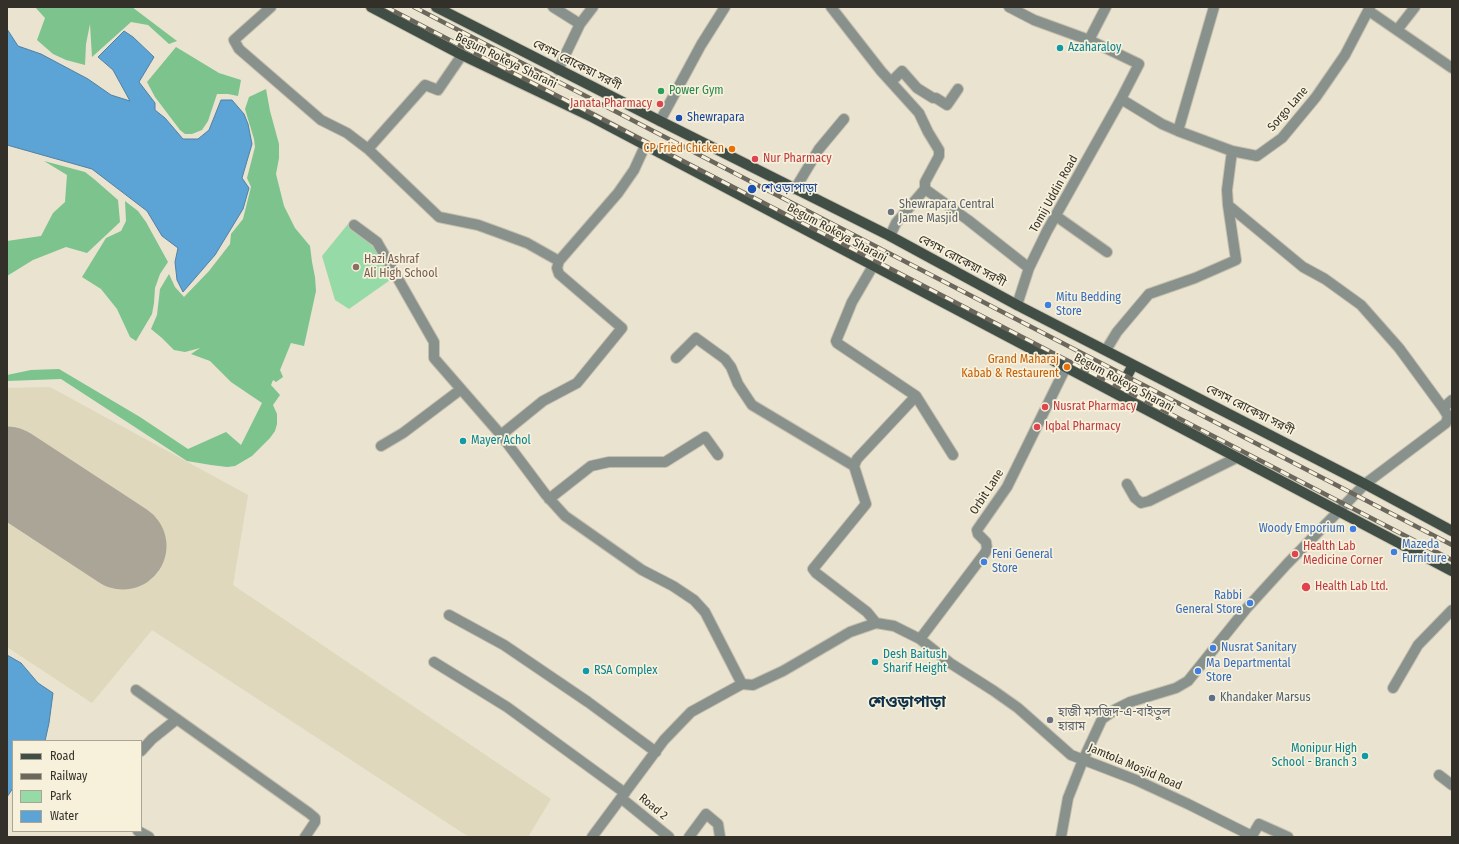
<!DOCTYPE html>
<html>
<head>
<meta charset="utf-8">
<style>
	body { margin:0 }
	#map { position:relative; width:1459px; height:844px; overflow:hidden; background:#e9e3cf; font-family:"Fira Sans Condensed",sans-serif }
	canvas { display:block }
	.frame { position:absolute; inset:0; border:8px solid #333029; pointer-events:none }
	.legend { position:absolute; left:12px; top:740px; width:130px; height:92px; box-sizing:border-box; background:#f7f1dc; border:1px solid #a9a494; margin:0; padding:5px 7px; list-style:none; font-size:12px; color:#333029 }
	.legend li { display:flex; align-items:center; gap:8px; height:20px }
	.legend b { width:20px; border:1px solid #a9a494 }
</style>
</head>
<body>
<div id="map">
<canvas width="1459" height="844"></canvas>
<div class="frame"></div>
<ul class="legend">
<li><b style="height:5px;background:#404e46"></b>Road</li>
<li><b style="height:5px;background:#6b675c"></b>Railway</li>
<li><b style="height:11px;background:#96dba7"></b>Park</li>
<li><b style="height:11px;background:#5ca3d6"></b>Water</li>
</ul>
</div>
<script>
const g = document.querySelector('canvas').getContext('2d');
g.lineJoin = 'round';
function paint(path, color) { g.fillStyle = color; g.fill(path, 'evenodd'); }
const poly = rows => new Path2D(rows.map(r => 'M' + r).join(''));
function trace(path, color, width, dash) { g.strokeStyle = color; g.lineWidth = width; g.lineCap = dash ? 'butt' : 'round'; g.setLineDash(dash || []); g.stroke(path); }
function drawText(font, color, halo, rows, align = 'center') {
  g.font = font + ' "Fira Sans Condensed","Noto Sans Bengali",sans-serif'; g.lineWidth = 3.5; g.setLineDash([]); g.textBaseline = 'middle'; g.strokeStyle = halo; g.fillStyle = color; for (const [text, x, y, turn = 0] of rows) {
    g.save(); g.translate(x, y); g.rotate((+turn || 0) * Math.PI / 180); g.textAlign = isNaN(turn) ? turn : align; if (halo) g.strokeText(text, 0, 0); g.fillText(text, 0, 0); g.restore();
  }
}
paint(poly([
	[50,387,248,495,233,585,551,799,528,837,469,837,152,630,92,703,7,647,7,388]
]), '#dfd8bd');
paint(poly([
	[348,224,378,251,393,278,349,309,335,300,322,256]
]), '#96dba7');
paint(poly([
	[35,7,132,7,177,41,169,44,148,25,131,22,92,57,90,24,86,44,85,65,66,60,53,54,37,40,45,18],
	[176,47,219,73,241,80,238,96,228,94,217,94,208,121,202,130,192,134,185,134,180,130,155,97,147,82],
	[266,89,270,111,279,144,279,158,276,174,284,206,295,228,310,246,312,262,315,277,316,291,304,346,291,343,280,370,283,377,276,382,273,380,271,385,280,395,273,405,277,414,277,424,275,431,270,438,252,456,235,466,227,467,211,465,187,461,61,379,7,381,7,375,31,370,59,369,140,417,188,449,226,432,241,445,262,403,231,382,210,361,191,354,200,348,185,352,174,350,162,338,151,329,157,315,160,289,169,274,175,287,184,297,209,271,230,244,231,234,243,219,251,187,247,178,255,147,254,139,245,109,249,97],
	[44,161,85,172,94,179,118,200,120,222,87,253,66,247,33,260,7,276,7,241,41,236,53,213,65,202,67,175],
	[125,201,138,211,146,222,168,262,160,274,155,288,154,303,152,314,136,341,130,337,117,309,101,289,82,277,106,238,121,231,126,221]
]), '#7cc38e');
const water = poly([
	[7,29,18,46,41,54,88,79,111,95,130,101,113,70,98,57,124,31,133,37,154,57,139,82,155,103,155,110,165,118,183,139,198,139,209,130,221,100,232,100,244,114,248,124,252,144,242,178,249,188,243,209,215,255,183,292,177,280,175,262,178,248,162,236,147,211,92,169,7,145,7,29],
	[7,655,21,663,38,683,53,693,49,723,45,741,13,741,13,788,7,797,7,655]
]);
paint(water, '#5ca3d6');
trace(water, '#5080a2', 1);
trace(poly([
	[7,497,19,478]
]), '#aaa596', 35);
trace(poly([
	[7,470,123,546]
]), '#aaa596', 87);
const minor = poly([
	[271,7,234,40,239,49,321,120,347,133,368,149,439,217,478,225,500,233,527,243,559,261],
	[553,7,580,24],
	[831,7,881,71,919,113,928,132,939,150,939,156,925,182,925,189],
	[1009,7,1034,20,1089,40,1139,64,1121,99,1047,231,1029,268,1017,305],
	[1369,11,1452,68],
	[1397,30,1415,7],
	[1089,40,1106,7],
	[558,70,580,24,593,7],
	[891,82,902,71,917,88,933,98,936,98,947,105,958,89],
	[1121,99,1162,124,1178,131,1232,151,1257,156,1282,138,1316,97,1345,55,1370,7],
	[660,121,701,45,725,7],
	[1178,131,1214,7],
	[645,146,634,170,618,193,559,261,557,268,559,274,622,328,577,383,543,401,501,435,546,495,565,516,642,570,673,586,694,600,705,612,742,684],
	[368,149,425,85,438,90,462,55],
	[1232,151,1227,190,1228,205,1303,267,1325,279,1361,305,1399,348,1443,408],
	[795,189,819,149,844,119],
	[1056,216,1107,252],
	[354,225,377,242,434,342,434,358,501,435],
	[890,236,896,223,925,189,968,220,1029,268],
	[873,266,852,302,836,341,837,343,916,396,857,459,854,466,866,504,813,569,816,573,867,612,876,623],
	[1106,350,1117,332,1149,294,1195,278,1236,260,1228,205],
	[676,358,696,338,725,359,731,367,738,384,752,405,854,466],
	[916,396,953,455],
	[381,446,403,433,460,390],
	[1127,484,1135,498,1141,503,1149,501,1236,458],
	[549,499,591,466,609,462,665,462,705,437,718,455],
	[449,615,504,645,588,702,656,752],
	[920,639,985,553,987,549,986,542,978,534,977,530,1007,487,1066,367],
	[434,662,507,707,555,742,625,793],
	[1393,688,1418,645,1452,610],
	[136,690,309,813,315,818,315,822,305,837],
	[141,751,152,739,177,719],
	[1439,775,1452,785],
	[621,798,669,837],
	[138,831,149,837],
	[592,837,664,740,691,712,742,684,753,685,783,671,850,632,876,623,894,626,920,639,950,663,994,691,1018,708,1071,755,1136,780,1188,804,1252,836,1259,824,1288,837],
	[689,837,706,814,718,824,720,837],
	[1061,837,1068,798,1083,760,1102,719,1116,709,1130,702,1176,688,1188,681,1246,609,1287,564,1365,484,1446,423,1448,416,1443,408,1452,400]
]);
const major = poly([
	[371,7,462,55,592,117,1452,571],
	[436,7,660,121,890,236,1017,305,1365,484,1452,531],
	[1117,394,1133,365]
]);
trace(minor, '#c5bfae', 12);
trace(major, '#c5bfae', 12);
trace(minor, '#88918c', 10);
trace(major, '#404e46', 10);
const rail = poly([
	[386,7,1452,560],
	[414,7,1452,545]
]);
trace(rail, '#6b675c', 4.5);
trace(rail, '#f7f1dc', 3, [9]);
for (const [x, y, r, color] of [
	[1060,48,4,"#0f9aa8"],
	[661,91,4,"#2e9e5b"],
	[660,104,4,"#e0444e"],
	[679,118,4,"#1a4fb4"],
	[732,149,4,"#e8710a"],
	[755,159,4,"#e0444e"],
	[752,189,5,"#1a4fb4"],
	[891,212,4,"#6b7280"],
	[356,267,4,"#8d6e63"],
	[1048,305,4,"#3f7fe0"],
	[1067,367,4,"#e8710a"],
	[1045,407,4,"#e0444e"],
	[1037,427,4,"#e0444e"],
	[463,441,4,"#0f9aa8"],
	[1353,529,4,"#3f7fe0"],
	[1394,552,4,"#3f7fe0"],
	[1295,554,4,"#e0444e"],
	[984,562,4,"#3f7fe0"],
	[1306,587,5,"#e0444e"],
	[1250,603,4,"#3f7fe0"],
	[1213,648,4,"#3f7fe0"],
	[875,662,4,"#0f9aa8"],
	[586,671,4,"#0f9aa8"],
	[1198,671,4,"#3f7fe0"],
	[1212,698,4,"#5c6f8a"],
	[1050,720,4,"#6b7280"],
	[1365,756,4,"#0f9aa8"]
]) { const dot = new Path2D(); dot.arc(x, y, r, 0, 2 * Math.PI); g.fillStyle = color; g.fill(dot); trace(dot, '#f7f1dc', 1.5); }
drawText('12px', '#0d838f', '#f7f1dc', [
	["Azaharaloy",1068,48],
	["Mayer Achol",471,441],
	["Desh Baitush",883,655],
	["Sharif Height",883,669],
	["RSA Complex",594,671],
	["Monipur High",1357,749,"right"],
	["School - Branch 3",1357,763,"right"]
], 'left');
drawText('12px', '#333029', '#f7f1dc', [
	["Begum Rokeya Sharani",506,61,26],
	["বেগম রোকেয়া সরণী",577,65,27],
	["Sorgo Lane",1288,109,-49],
	["Tomij Uddin Road",1054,194,-61],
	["Begum Rokeya Sharani",837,233,28],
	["বেগম রোকেয়া সরণী",962,261,28],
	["Begum Rokeya Sharani",1124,383,28],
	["বেগম রোকেয়া সরণী",1250,410,27],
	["Orbit Lane",987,492,-57],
	["Jamtola Mosjid Road",1135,767,23],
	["Road 2",653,807,40]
]);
drawText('12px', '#27864d', '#f7f1dc', [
	["Power Gym",669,91]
], 'left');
drawText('12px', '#be3a42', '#f7f1dc', [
	["Janata Pharmacy",652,104,"right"],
	["Nur Pharmacy",763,159],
	["Nusrat Pharmacy",1053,407],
	["Iqbal Pharmacy",1045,427],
	["Health Lab",1303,547],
	["Medicine Corner",1303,561],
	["Health Lab Ltd.",1315,587]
], 'left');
drawText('12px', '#164399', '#f7f1dc', [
	["Shewrapara",687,118],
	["শেওড়াপাড়া",761,189]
], 'left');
drawText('12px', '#c56008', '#f7f1dc', [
	["CP Fried Chicken",724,149],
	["Grand Maharaj",1059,360],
	["Kabab & Restaurent",1059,374]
], 'right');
drawText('12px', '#5b616d', '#f7f1dc', [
	["Shewrapara Central",899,205],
	["Jame Masjid",899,219],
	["হাজী মসজিদ-এ-বাইতুল",1058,713],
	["হারাম",1058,727]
], 'left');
drawText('12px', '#785e54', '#f7f1dc', [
	["Hazi Ashraf",364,260],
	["Ali High School",364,274]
], 'left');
drawText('12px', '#366cbe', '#f7f1dc', [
	["Mitu Bedding",1056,298],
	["Store",1056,312],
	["Woody Emporium",1345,529,"right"],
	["Mazeda",1402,545],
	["Furniture",1402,559],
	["Feni General",992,555],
	["Store",992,569],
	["Rabbi",1242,596,"right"],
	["General Store",1242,610,"right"],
	["Nusrat Sanitary",1221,648],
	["Ma Departmental",1206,664],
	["Store",1206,678]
], 'left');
drawText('12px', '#4e5e75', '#f7f1dc', [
	["Khandaker Marsus",1220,698]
], 'left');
drawText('bold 16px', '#0e324a', '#f7f1dc', [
	["শেওড়াপাড়া",907,703]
]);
</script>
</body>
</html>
